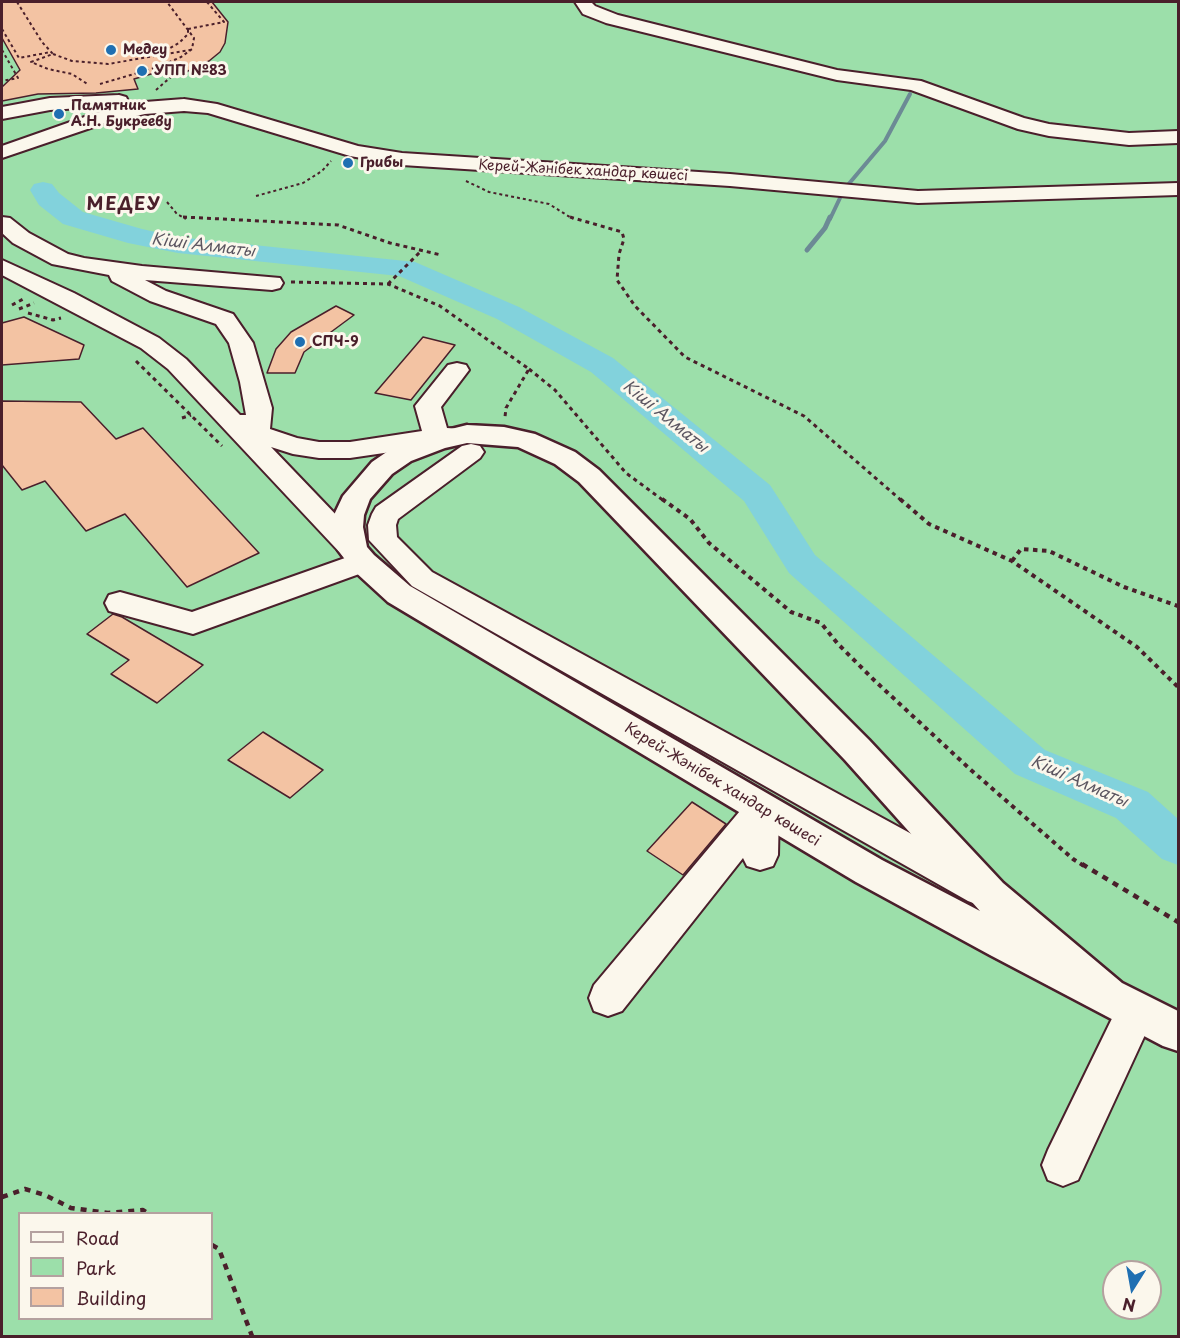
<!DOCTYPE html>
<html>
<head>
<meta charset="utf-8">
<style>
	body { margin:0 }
	#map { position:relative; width:1180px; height:1338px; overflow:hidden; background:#f9e7d6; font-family:"Playpen Sans",sans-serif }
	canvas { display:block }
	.frame { position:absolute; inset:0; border:3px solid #4a1f2b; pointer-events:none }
	.legend { position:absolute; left:18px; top:1212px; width:195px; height:108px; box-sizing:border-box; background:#fbf7ec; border:2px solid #b4a19f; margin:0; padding:8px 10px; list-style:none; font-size:18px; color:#4a1f2b }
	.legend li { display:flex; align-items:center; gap:12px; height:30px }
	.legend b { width:30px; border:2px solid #b4a19f }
	.north { position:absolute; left:1102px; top:1260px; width:60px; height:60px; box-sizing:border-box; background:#fbf7ec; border:2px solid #b4a19f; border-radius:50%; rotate:191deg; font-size:16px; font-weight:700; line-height:24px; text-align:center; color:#4a1f2b }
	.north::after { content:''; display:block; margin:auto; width:21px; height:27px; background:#1f6fb2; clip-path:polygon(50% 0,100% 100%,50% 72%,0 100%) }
</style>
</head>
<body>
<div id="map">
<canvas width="1180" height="1338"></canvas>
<div class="frame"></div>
<ul class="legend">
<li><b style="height:8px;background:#fbf7ec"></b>Road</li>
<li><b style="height:16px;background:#9cdfaa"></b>Park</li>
<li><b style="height:16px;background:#f3c3a3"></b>Building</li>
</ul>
<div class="north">N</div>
</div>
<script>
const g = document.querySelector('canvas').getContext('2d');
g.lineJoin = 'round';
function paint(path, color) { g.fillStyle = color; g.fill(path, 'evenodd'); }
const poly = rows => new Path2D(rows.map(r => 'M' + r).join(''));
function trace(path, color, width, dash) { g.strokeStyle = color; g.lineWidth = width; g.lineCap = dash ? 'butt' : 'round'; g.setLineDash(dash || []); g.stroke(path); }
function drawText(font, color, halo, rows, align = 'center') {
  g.font = font + ' "Playpen Sans",sans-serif'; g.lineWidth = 6; g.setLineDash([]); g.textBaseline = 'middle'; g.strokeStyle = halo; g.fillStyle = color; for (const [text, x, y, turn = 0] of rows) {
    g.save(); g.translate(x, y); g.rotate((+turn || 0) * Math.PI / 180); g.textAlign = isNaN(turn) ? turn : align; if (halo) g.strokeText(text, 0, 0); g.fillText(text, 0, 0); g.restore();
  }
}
paint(poly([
	[2,2,1178,2,1178,1336,2,1336],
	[20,1214,212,1214,212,1318,20,1318],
	[1114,1272,1150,1272,1150,1308,1114,1308]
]), '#9cdfaa');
trace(poly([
	[847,186,885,141,910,94],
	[830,219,840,198]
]), '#6c8a95', 4);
trace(poly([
	[807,250,825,228,830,217]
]), '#6c8a95', 5);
paint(poly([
	[43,182,52,184,59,193,83,212,142,229,178,237,415,262,519,307,613,358,770,485,815,555,1045,750,1148,792,1178,819,1178,865,1162,859,1116,818,1015,774,789,573,744,501,591,372,497,319,399,276,178,253,128,243,63,224,39,205,30,190,34,184,43,182]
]), '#82d2dc');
const building = poly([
	[2,2,212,2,228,22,225,43,220,52,209,61,186,72,175,67,134,79,138,89,96,93,38,94,2,101,2,87,20,70,2,38,2,2],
	[336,306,354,315,304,352,295,373,267,373,276,349,291,332,336,306],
	[24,317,84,345,79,359,2,365,2,323,24,317],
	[423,337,455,345,411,400,375,393,423,337],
	[2,401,81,402,116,439,143,428,259,553,187,587,125,514,86,531,45,481,22,490,2,465,2,401],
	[113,614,122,617,203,665,157,703,111,674,129,660,87,634,113,614],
	[263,732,323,770,290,798,228,760,263,732],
	[692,802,726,824,683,875,647,851,692,802]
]);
paint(building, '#f3c3a3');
trace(building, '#4a1f2b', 1.5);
const minor = poly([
	[575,2,591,2,595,6,618,15,837,70,921,81,1024,118,1049,124,1129,133,1178,131,1178,143,1129,145,1049,136,1018,129,911,90,837,80,606,23,583,14,575,2],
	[119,95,126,97,128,101,126,105,50,110,2,119,2,107,50,98,119,95],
	[184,99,217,104,358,146,402,153,730,174,918,191,1178,183,1178,195,918,203,730,186,402,165,350,156,208,113,184,111,145,114,108,122,2,158,2,146,96,113,145,102,184,99],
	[2,217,10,218,29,233,68,254,84,258,142,266,280,278,283,283,280,288,272,290,145,280,166,291,233,314,253,343,272,408,270,429,297,438,319,442,350,442,422,431,415,406,448,365,457,363,466,365,469,370,441,407,447,428,461,429,465,435,461,441,452,443,350,458,319,458,293,454,271,447,363,543,367,550,366,553,373,555,378,562,373,569,193,634,109,611,105,603,109,595,120,592,192,612,345,558,168,369,141,348,2,275,2,260,74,293,159,338,186,359,240,415,246,415,240,382,229,343,216,324,150,301,112,281,109,275,52,264,13,243,2,233,2,217],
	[471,444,480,446,484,452,480,458,398,519,396,525,397,537,432,572,994,879,999,890,994,901,981,906,968,901,412,586,369,540,368,525,372,514,376,507,462,446,471,444],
	[762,795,774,799,779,809,778,855,773,866,760,870,747,866,743,858,622,1011,608,1016,594,1011,589,998,594,985,750,799,762,795],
	[1136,993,1150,998,1156,1011,1078,1180,1063,1186,1048,1180,1042,1165,1048,1150,1122,998,1136,993]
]);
const major = poly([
	[467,425,504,427,535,434,575,452,599,470,869,740,1003,883,1122,983,1178,1011,1178,1051,1163,1046,990,955,856,882,388,602,352,569,338,550,333,527,334,515,343,496,372,462,391,449,427,435,467,425],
	[467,443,518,447,555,464,579,482,845,760,980,911,882,860,410,586,374,555,367,547,363,527,364,515,370,499,392,474,411,461,445,448,467,443]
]);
trace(minor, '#4a1f2b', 4);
trace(major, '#4a1f2b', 5);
trace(poly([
	[17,2,42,42,53,54,31,62,48,69,72,74,89,85],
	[2,29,19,58,51,52],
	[188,29,224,22,207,2],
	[2,50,18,78,2,81],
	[53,54,72,61,108,64,190,50],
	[160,54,179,43,188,34,188,28],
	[100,84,158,67,181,57,192,49,194,38,167,2],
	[156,90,180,69],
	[466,181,489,192,549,204,573,219],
	[256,196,303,183,322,171,331,161],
	[167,202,177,214,186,219]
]), '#4a1f2b', 2, [3, 3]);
trace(poly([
	[183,217,338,225,390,243,441,255],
	[570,217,622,232,624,239,619,254,617,280,635,306,685,357,804,416,902,501],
	[291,282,388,284,440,306,529,369,506,408,505,417],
	[388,284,422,250],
	[12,305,25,298],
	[19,309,34,303],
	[28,313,53,320,61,318],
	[136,361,222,446],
	[529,369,555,390,626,473,664,501],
	[182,418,191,415]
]), '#4a1f2b', 3, [4, 4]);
trace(poly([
	[662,499,690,519,709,543,791,612,821,623,838,644,875,681,971,770,1073,859,1084,866],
	[900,499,929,524,1012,561,1137,647,1178,687],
	[1012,561,1021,549,1049,551,1124,587,1178,606]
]), '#4a1f2b', 4, [4.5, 4.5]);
trace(poly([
	[1082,864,1178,922],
	[2,1197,25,1189,45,1195,71,1208,108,1213,143,1210,149,1214],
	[212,1245,219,1249,252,1336]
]), '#4a1f2b', 4.5, [6, 6]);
paint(minor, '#fbf7ec');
paint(major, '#fbf7ec');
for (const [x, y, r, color] of [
	[111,50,6,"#1f6fb2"],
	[142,71,6,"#1f6fb2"],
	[59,114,6,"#1f6fb2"],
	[348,163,6,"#1f6fb2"],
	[300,342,6,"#1f6fb2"]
]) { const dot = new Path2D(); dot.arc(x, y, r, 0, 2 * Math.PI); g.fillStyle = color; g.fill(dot); trace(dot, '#fbf7ec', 2); }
drawText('bold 14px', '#4a1f2b', '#fbf7ec', [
	["Медеу",123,50],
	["УПП №83",154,71],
	["Памятник",71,106],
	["А.Н. Букрееву",71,122],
	["Грибы",360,163],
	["СПЧ-9",312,342]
], 'left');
drawText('14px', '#4a1f2b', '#fbf7ec', [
	["Керей-Жәнібек хандар көшесі",583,171,3]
]);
drawText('15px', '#4a1f2b', '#fbf7ec', [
	["Керей-Жәнібек хандар көшесі",722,785,31]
]);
drawText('italic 16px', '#5b5560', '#fbf7ec', [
	["Кіші Алматы",203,246,7],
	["Кіші Алматы",665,417,39],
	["Кіші Алматы",1079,782,24]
]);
g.letterSpacing = '1.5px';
drawText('bold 18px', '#4a1f2b', '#fbf7ec', [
	["МЕДЕУ",124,205]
]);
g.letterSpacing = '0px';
</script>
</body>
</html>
